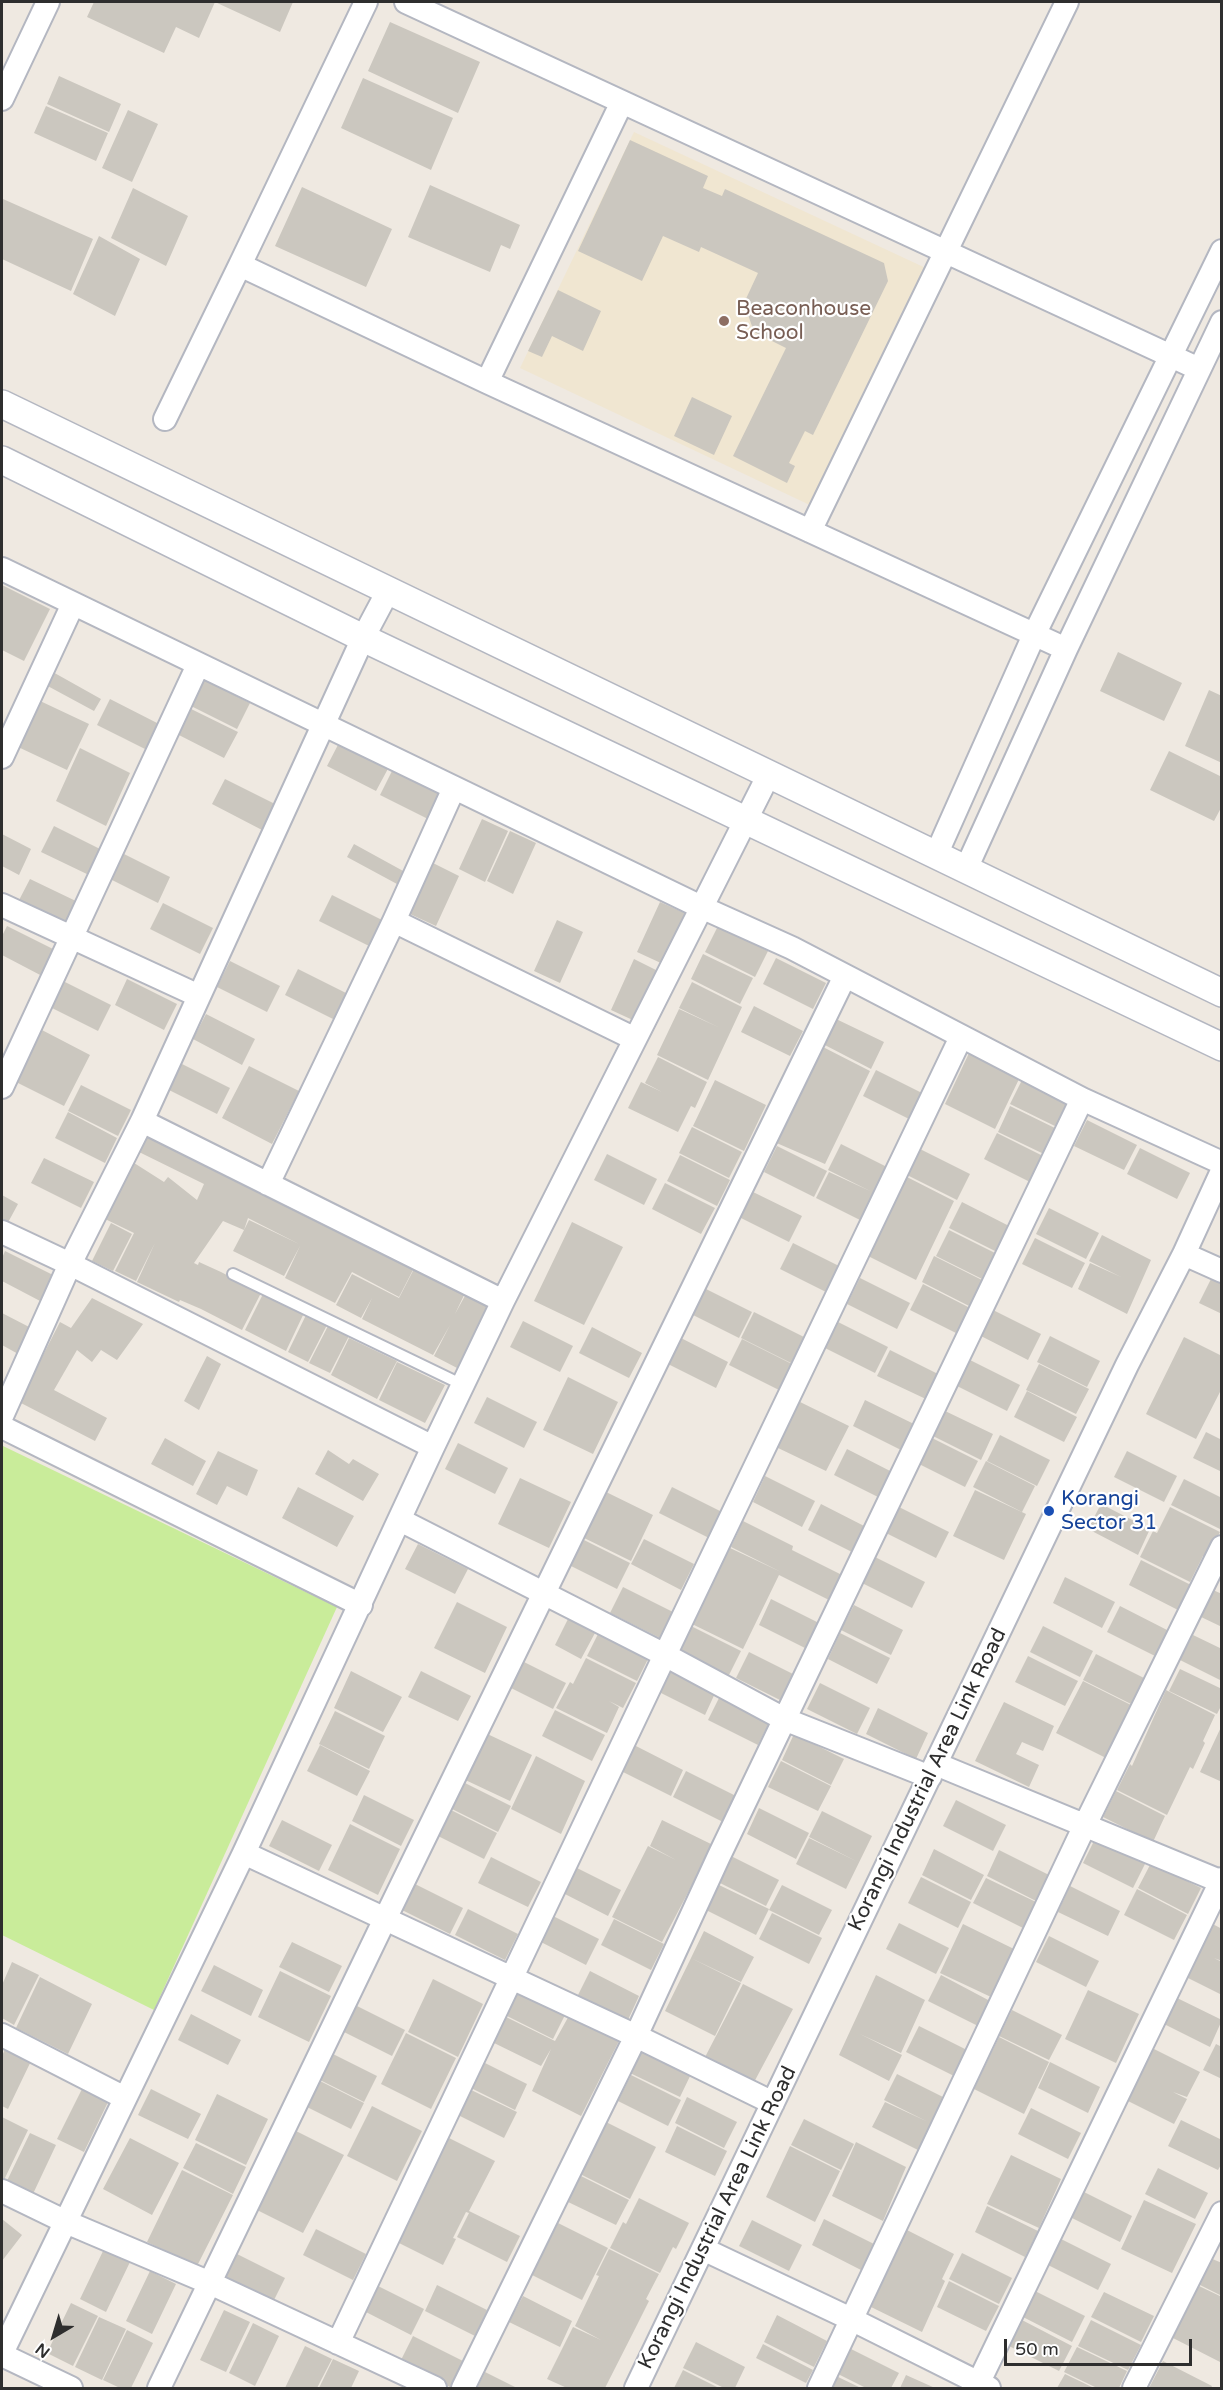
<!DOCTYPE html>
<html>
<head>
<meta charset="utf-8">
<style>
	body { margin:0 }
	#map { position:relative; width:1223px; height:2390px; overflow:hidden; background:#efe9e1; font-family:"Varela Round",sans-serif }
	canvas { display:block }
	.frame { position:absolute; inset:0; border:3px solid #2e2e2e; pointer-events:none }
	.north { position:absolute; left:24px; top:2306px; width:60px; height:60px; -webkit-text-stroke:4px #fff; paint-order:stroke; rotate:218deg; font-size:16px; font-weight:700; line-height:24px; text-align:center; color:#2e2e2e }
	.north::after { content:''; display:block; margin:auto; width:21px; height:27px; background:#2e2e2e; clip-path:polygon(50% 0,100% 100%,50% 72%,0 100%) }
	.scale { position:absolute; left:1004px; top:2339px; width:188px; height:27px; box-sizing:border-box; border:3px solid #2e2e2e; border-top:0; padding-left:8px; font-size:18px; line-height:21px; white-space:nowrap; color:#2e2e2e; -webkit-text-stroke:4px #fff; paint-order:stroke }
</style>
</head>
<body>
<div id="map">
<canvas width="1223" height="2390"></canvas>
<div class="frame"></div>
<div class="north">N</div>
<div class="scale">50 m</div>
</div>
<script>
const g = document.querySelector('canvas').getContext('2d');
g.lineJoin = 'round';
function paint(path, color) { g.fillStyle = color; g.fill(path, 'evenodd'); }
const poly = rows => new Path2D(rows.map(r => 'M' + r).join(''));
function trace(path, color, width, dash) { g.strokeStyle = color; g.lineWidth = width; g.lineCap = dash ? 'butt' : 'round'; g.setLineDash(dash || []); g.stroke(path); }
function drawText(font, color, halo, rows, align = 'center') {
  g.font = font + ' "Varela Round",sans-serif'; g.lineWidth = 4.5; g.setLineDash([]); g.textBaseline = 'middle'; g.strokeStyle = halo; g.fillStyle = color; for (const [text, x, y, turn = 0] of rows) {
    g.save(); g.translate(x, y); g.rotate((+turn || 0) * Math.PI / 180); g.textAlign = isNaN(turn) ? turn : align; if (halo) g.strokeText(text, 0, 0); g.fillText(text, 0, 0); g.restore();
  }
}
paint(poly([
	[634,132,930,270,814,507,520,368]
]), '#f0e6d1');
paint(poly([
	[3,1446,337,1607,154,2010,2,1935,2,1450]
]), '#c9ec9a');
paint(poly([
	[94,2,293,2,280,32,215,2,199,38,176,27,164,53,87,17],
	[390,22,480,62,458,113,368,71],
	[59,76,121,104,109,132,47,104],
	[363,78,453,118,431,170,341,128],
	[46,106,108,133,96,161,34,133],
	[128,110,158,124,132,182,102,168],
	[630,140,708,176,703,188,722,196,725,189,884,263,888,281,813,435,805,431,789,463,795,466,787,483,733,456,786,348,754,332,744,303,758,273,701,247,699,252,663,236,642,281,578,251],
	[430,185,520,225,510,249,501,245,490,272,408,237],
	[302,187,392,229,366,287,275,246],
	[133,188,188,216,166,266,111,238],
	[3,199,93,239,71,291,2,259],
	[99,236,140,259,115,316,73,294],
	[558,290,601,311,583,351,552,336,542,357,528,351],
	[692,397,732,416,714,455,674,436],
	[2,585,50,609,24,661,2,650],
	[1118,652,1182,683,1164,721,1100,691],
	[51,671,101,699,94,711,44,684],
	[200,678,250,703,237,729,187,704],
	[1209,690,1222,696,1222,763,1185,746],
	[110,699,159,724,147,750,97,725],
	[38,700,89,724,67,770,16,746],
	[187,707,238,732,224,758,175,733],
	[340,741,390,765,376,791,327,766],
	[80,748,130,773,106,826,56,801],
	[1169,751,1222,777,1222,806,1214,821,1150,790],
	[393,769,443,794,430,820,380,795],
	[225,779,275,804,262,830,212,804],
	[482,819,508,831,485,882,459,869],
	[54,826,104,851,91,876,41,852],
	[510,831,536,843,513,894,487,881],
	[2,834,31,849,19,875,2,866],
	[354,844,405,872,397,884,347,857],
	[120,852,170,877,158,903,108,878],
	[433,863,459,876,436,926,410,914],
	[30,879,80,903,67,929,17,904],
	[332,895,382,920,369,946,319,921],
	[660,902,687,914,663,964,637,952],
	[163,903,213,928,200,954,150,929],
	[557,920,583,932,560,983,534,971],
	[7,926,57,951,44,977,2,955,2,936],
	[718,926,768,951,755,977,705,952],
	[703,954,753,978,740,1004,691,979],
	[776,958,826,983,813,1009,763,984],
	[634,959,660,972,637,1022,611,1010],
	[230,961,280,986,267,1012,217,987],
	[298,969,348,994,335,1020,285,995],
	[127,979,177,1004,164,1030,115,1005],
	[61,980,111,1005,98,1031,48,1006],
	[692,982,742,1007,708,1080,657,1055,679,1009,718,1027,679,1008],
	[754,1006,803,1031,790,1056,741,1032],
	[206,1014,255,1039,242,1065,193,1039],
	[834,1018,884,1042,871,1069,821,1043],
	[40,1029,90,1055,64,1106,14,1081],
	[821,1046,870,1071,825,1164,772,1141],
	[970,1051,1020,1077,995,1129,945,1104],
	[658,1057,707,1082,695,1108,691,1106,678,1132,628,1108,641,1082,662,1092,645,1083],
	[180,1063,230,1088,217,1114,167,1089],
	[249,1066,299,1091,272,1144,222,1118],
	[876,1070,926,1095,913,1121,863,1096],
	[1023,1078,1073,1103,1061,1129,1010,1104],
	[715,1080,766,1105,744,1151,693,1126],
	[81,1085,131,1110,118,1136,68,1111],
	[1010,1106,1061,1131,1048,1156,998,1132],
	[68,1112,117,1138,105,1163,55,1138],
	[1087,1120,1137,1145,1124,1170,1074,1146],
	[692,1127,742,1152,729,1178,679,1153],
	[146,1131,415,1266,399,1297,352,1272,335,1303,285,1278,300,1246,284,1276,233,1251,243,1232,249,1220,299,1244,248,1218,244,1230,223,1221,194,1263,198,1265,199,1262,221,1272,261,1293,242,1330,201,1309,180,1300,179,1302,137,1282,155,1243,136,1281,115,1271,134,1233,103,1218,131,1161,164,1182,168,1177,197,1200,204,1184,137,1151],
	[997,1133,1047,1158,1034,1184,984,1159],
	[841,1144,891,1169,866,1223,816,1198,829,1172,870,1191,828,1170],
	[777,1146,827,1171,814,1197,764,1172],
	[1140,1148,1190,1173,1177,1199,1127,1174],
	[920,1149,970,1174,957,1200,907,1175],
	[607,1154,657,1179,644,1205,594,1180],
	[680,1155,730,1180,717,1206,667,1181],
	[44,1158,94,1182,81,1208,31,1183],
	[905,1176,954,1201,916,1280,866,1255],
	[665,1183,715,1208,701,1234,652,1209],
	[751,1191,802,1216,789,1242,739,1217],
	[2,1195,18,1204,5,1228,2,1227],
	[962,1202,1011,1227,999,1253,949,1228],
	[1049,1208,1099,1233,1086,1259,1036,1234],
	[572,1222,623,1247,584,1325,534,1301],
	[111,1223,132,1234,113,1271,92,1261],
	[949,1230,999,1255,986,1281,936,1256],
	[1102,1235,1151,1260,1127,1314,1078,1289,1090,1263,1121,1277,1089,1261],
	[1035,1238,1085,1263,1072,1288,1022,1264],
	[793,1243,843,1268,830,1294,780,1269],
	[5,1251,55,1276,42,1302,2,1281,2,1258],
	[934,1256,984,1281,971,1307,922,1282],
	[415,1267,465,1293,455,1314,466,1294,491,1307,459,1369,434,1356,450,1325,433,1355,362,1319,372,1298,361,1318,336,1305,352,1274,399,1298],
	[1212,1277,1222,1282,1222,1314,1199,1303],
	[860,1278,910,1303,897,1329,847,1304],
	[923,1284,972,1309,960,1335,910,1310],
	[702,1287,752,1312,739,1338,689,1313],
	[264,1292,304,1313,286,1351,245,1330],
	[92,1298,143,1324,117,1360,101,1350,92,1362,77,1350,54,1390,107,1418,95,1441,19,1402,60,1322,71,1328],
	[991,1309,1041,1334,1028,1360,979,1335],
	[754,1312,804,1337,791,1363,741,1338],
	[2,1313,33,1329,20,1355,2,1345],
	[306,1315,327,1325,308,1362,288,1352],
	[523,1321,573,1346,560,1372,510,1347],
	[838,1322,888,1347,875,1373,825,1348],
	[328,1326,349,1336,330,1373,309,1363],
	[592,1327,642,1353,629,1378,579,1353],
	[1050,1336,1100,1361,1087,1387,1037,1362],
	[679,1337,728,1362,716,1388,666,1363],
	[1184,1337,1222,1356,1222,1388,1196,1439,1146,1414],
	[349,1338,397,1361,377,1399,331,1375],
	[742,1339,792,1364,779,1390,729,1365],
	[890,1350,940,1375,928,1400,877,1376],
	[207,1356,221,1364,199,1410,184,1401],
	[970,1360,1020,1385,1007,1411,957,1386],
	[397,1362,445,1385,425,1423,379,1400],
	[1039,1364,1089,1389,1076,1414,1026,1390],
	[568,1377,618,1402,593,1454,543,1430],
	[1027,1391,1077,1417,1064,1442,1014,1417],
	[487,1397,537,1422,524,1448,474,1423],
	[865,1400,916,1425,903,1451,853,1426],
	[798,1401,849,1426,826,1471,776,1447],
	[943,1410,993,1434,981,1460,931,1435],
	[1206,1432,1222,1440,1222,1472,1193,1458],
	[1000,1435,1050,1460,1037,1486,987,1461],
	[928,1436,978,1461,965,1487,915,1462],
	[165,1438,206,1461,193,1486,151,1464],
	[458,1443,508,1468,495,1494,445,1469],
	[847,1449,896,1474,884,1500,834,1475],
	[328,1450,349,1464,353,1459,379,1474,363,1501,315,1474],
	[218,1451,258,1470,247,1496,227,1486,217,1505,196,1494],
	[1127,1451,1177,1476,1164,1502,1114,1477],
	[986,1461,1035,1486,1022,1512,973,1487],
	[765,1476,815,1501,802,1527,753,1502],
	[520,1478,571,1502,549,1548,498,1524],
	[1184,1479,1222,1498,1222,1530,1171,1505],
	[298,1487,354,1516,337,1547,282,1518],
	[672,1487,722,1512,709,1538,659,1513],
	[602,1490,653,1515,631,1561,580,1536],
	[975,1490,1026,1514,1004,1560,953,1536],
	[821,1504,870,1529,858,1555,808,1530],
	[1101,1504,1150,1529,1138,1555,1088,1529],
	[899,1507,949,1532,936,1558,886,1533],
	[1170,1507,1220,1532,1207,1558,1203,1556,1190,1582,1140,1557,1153,1531,1157,1533],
	[743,1521,793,1546,792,1550,842,1575,829,1600,779,1575,743,1649,692,1624,730,1548,781,1572,731,1547],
	[580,1538,630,1563,617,1589,567,1564],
	[644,1539,694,1564,681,1590,631,1564],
	[418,1544,468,1569,455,1594,405,1569],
	[875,1557,925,1582,912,1608,862,1583],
	[1141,1560,1191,1585,1178,1610,1129,1585],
	[1065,1577,1115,1602,1102,1628,1053,1603],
	[623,1587,673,1612,660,1638,610,1613],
	[1213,1590,1222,1594,1222,1627,1199,1616],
	[771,1599,821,1624,809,1650,759,1625],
	[457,1602,507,1627,485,1673,434,1648],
	[854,1605,903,1630,891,1655,841,1630],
	[1120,1606,1169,1631,1157,1657,1107,1632],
	[568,1619,595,1633,581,1659,555,1645],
	[691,1626,741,1651,728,1677,678,1652],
	[1043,1626,1093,1651,1080,1677,1030,1652],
	[600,1630,650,1655,637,1681,587,1656],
	[840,1633,890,1658,877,1684,828,1659],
	[1193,1635,1222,1649,1222,1681,1180,1660],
	[749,1652,799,1677,786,1703,736,1678],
	[1096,1654,1146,1679,1133,1705,1083,1680],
	[1028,1656,1078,1681,1065,1706,1015,1682],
	[516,1658,566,1683,553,1709,503,1684],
	[586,1658,636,1683,623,1708,609,1701,619,1707,607,1733,556,1708,570,1682,573,1684],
	[668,1664,717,1689,705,1715,655,1690],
	[1180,1669,1222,1689,1222,1704,1217,1714,1169,1691],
	[351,1671,402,1697,383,1732,334,1708],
	[421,1671,471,1696,458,1721,408,1697],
	[1083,1681,1133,1706,1106,1758,1056,1733],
	[820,1683,870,1708,857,1734,807,1709],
	[1166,1690,1215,1715,1203,1741,1205,1743,1193,1769,1190,1767,1167,1815,1117,1790,1130,1764,1132,1766],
	[721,1694,771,1719,758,1745,708,1720],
	[1004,1702,1054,1726,1043,1751,1022,1742,1016,1754,1039,1765,1029,1787,975,1761],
	[878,1708,928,1733,916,1759,866,1734],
	[555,1710,605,1735,592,1761,542,1736],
	[335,1711,385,1736,369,1769,319,1744],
	[1222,1725,1222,1782,1200,1772],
	[481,1731,532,1755,510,1801,459,1777],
	[794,1734,844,1759,831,1785,782,1760],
	[320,1745,370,1771,357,1796,307,1771],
	[634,1745,683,1770,671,1796,621,1771],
	[536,1756,585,1781,561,1834,511,1809],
	[781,1761,831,1786,818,1811,768,1787],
	[686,1771,736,1796,723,1822,673,1797],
	[461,1781,511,1806,498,1832,448,1807],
	[1116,1791,1165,1816,1153,1842,1103,1817],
	[364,1795,414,1820,401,1846,352,1821],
	[956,1800,1006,1825,993,1851,943,1826],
	[447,1808,497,1833,484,1859,434,1834],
	[759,1808,809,1833,796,1859,747,1834],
	[822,1811,872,1836,846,1889,796,1864,809,1838,856,1861,809,1837],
	[282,1820,332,1845,319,1871,269,1846],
	[662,1820,713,1845,662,1942,612,1917,648,1846,676,1860,650,1846],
	[350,1824,400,1849,378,1895,328,1870],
	[1096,1837,1146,1862,1133,1888,1083,1863],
	[934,1849,984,1875,971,1900,922,1875],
	[999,1850,1049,1875,1036,1901,987,1876],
	[729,1855,779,1880,766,1906,716,1881],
	[491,1857,541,1882,528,1907,478,1883],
	[1151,1863,1201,1888,1188,1914,1138,1888],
	[571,1865,621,1890,608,1916,559,1891],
	[921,1877,971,1902,958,1928,908,1903],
	[986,1878,1036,1902,1023,1928,973,1903],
	[413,1883,463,1908,450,1934,400,1909],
	[719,1885,769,1909,756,1935,706,1910],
	[782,1885,832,1910,819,1935,769,1910],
	[1070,1886,1120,1911,1108,1936,1058,1912],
	[1137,1889,1187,1915,1174,1940,1124,1915],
	[468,1909,518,1934,505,1960,455,1935],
	[772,1913,822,1938,809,1964,759,1939],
	[549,1914,599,1939,586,1965,537,1940],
	[614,1919,664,1944,651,1970,601,1945],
	[1209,1922,1222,1929,1222,1961,1214,1958,1222,1962,1222,1995,1182,1975],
	[899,1923,949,1948,936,1974,886,1949],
	[963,1924,1014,1949,991,1997,940,1973],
	[704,1931,754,1957,741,1982,691,1958],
	[1049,1936,1099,1961,1086,1987,1036,1962],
	[292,1942,342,1966,329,1992,279,1967],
	[691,1958,741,1983,715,2036,665,2011],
	[12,1962,39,1975,14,2025,2,2018,2,1985],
	[214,1965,263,1990,251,2016,201,1991],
	[280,1971,331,1996,309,2042,258,2017],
	[590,1971,639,1996,627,2022,577,1997],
	[876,1975,925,2000,901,2053,860,2034,902,2055,889,2081,839,2055],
	[941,1975,990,2001,978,2026,928,2001],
	[40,1977,92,2004,68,2054,16,2028],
	[433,1979,483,2004,458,2057,408,2032],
	[743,1984,793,2009,752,2086,703,2061],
	[516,1988,566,2013,553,2039,503,2014],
	[1088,1990,1139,2014,1116,2063,1065,2039],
	[1173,1996,1222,2020,1210,2047,1160,2022],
	[355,2005,405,2030,392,2056,342,2031],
	[1012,2010,1062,2035,1049,2060,999,2036],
	[571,2012,621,2037,581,2116,532,2091,551,2049,541,2066,492,2042,504,2016,555,2041],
	[191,2014,241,2040,228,2065,178,2040],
	[919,2026,969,2051,956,2077,906,2052],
	[406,2033,456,2058,431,2109,381,2084],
	[999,2037,1049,2062,1024,2114,974,2089],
	[1216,2044,1222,2047,1222,2079,1203,2070],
	[6,2047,32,2059,8,2109,2,2106,2,2056],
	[642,2047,692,2072,680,2097,630,2073],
	[1150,2047,1200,2072,1187,2097,1173,2092,1187,2099,1174,2124,1124,2099],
	[327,2051,377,2076,364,2102,314,2077],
	[477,2059,527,2084,515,2110,465,2085],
	[1050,2062,1100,2087,1088,2113,1038,2088],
	[897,2074,947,2099,922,2152,872,2127,885,2102,926,2121,884,2100],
	[631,2075,681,2100,668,2126,618,2101],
	[314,2078,364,2103,351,2129,301,2104],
	[467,2088,517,2112,504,2138,454,2113],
	[82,2089,108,2102,84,2152,57,2139],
	[151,2089,201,2114,188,2139,138,2115],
	[217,2094,268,2119,246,2165,195,2140],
	[687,2097,737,2122,724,2148,675,2123],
	[372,2106,422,2131,397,2181,347,2156],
	[1031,2108,1081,2133,1068,2159,1018,2134],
	[2,2117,28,2130,4,2180,2,2178],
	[804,2119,854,2144,841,2170,791,2145],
	[1181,2120,1222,2140,1222,2163,1218,2170,1168,2146],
	[606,2122,656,2147,630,2199,580,2174],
	[677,2126,727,2151,715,2176,665,2152],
	[294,2130,344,2155,303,2233,253,2208],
	[30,2133,56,2145,32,2196,6,2183],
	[445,2136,495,2161,469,2211,520,2236,507,2262,457,2237,469,2213,466,2212,453,2238,456,2239,443,2265,393,2240],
	[130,2138,179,2163,152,2215,103,2189],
	[856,2142,906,2167,883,2221,832,2196],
	[196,2143,246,2167,233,2194,183,2168],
	[790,2146,840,2171,815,2222,766,2197],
	[1011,2155,1061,2179,1039,2228,987,2204],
	[1158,2168,1208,2193,1195,2219,1145,2194],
	[182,2170,233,2195,197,2266,147,2242],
	[579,2175,629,2200,616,2225,566,2201],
	[1082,2191,1132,2216,1120,2242,1070,2217],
	[639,2198,689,2223,676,2249,673,2247,660,2273,610,2248,623,2222,626,2224],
	[1144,2200,1196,2224,1172,2273,1121,2249],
	[987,2206,1038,2231,1025,2257,975,2232],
	[2,2219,22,2235,2,2261],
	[824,2219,874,2244,861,2270,812,2245],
	[752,2220,802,2245,789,2271,739,2246],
	[558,2223,608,2248,582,2300,532,2275],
	[316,2229,366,2254,353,2280,303,2255],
	[905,2229,954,2254,942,2279,945,2281,922,2332,871,2307,895,2256,892,2255],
	[1061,2239,1111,2264,1098,2290,1048,2265],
	[104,2249,130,2262,106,2312,80,2299],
	[609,2249,659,2274,646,2299,649,2301,637,2325,605,2388,567,2388,547,2379,573,2327,601,2340,575,2326,599,2276,596,2275],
	[235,2253,285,2278,272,2304,222,2279],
	[962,2253,1012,2278,999,2304,949,2279],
	[1210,2258,1222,2263,1222,2296,1198,2284],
	[150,2271,176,2284,152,2334,126,2321],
	[949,2281,999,2306,986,2331,937,2307],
	[374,2284,424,2309,411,2335,362,2310],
	[437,2285,487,2310,475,2336,425,2311],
	[1199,2286,1222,2297,1222,2363,1173,2338],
	[1035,2291,1085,2316,1072,2342,1023,2317],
	[1104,2292,1154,2316,1141,2342,1091,2317],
	[523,2296,572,2321,560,2347,509,2322],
	[71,2303,98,2316,73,2366,47,2353],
	[224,2310,250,2322,226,2372,200,2360],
	[777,2315,827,2341,814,2367,764,2342],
	[99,2317,126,2329,102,2380,75,2367],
	[1022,2320,1072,2346,1059,2371,1009,2346],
	[1091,2320,1141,2345,1128,2370,1078,2346],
	[253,2323,279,2336,255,2386,229,2373],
	[127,2330,153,2343,131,2388,120,2388,103,2380],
	[413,2336,463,2361,450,2387,400,2362],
	[696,2342,745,2367,735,2388,724,2388,683,2368],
	[763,2344,813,2370,806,2383,756,2358],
	[305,2346,332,2359,317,2388,285,2388],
	[1077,2347,1127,2371,1119,2388,1097,2388,1064,2372],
	[849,2348,899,2373,891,2388,866,2388,836,2373],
	[333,2359,359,2371,351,2388,319,2388],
	[1163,2361,1212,2386,1211,2388,1149,2388],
	[683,2370,719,2388,674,2388],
	[485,2372,517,2388,477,2388],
	[1065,2374,1094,2388,1057,2388],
	[906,2375,935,2388,900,2388],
	[836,2376,861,2388,829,2388]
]), '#cbc7bf');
const service = poly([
	[233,1274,463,1385]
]);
const minor = poly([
	[366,2,240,265,487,382,1066,649],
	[406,2,1199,369],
	[2,99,48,2],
	[487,382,622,102],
	[165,419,240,265],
	[810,531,1067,2],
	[2,569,701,907,792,948,1082,1099,1222,1163],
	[2,757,73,604],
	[936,855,1034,635,1222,251],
	[966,869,1066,649,1222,322],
	[2,905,199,996],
	[394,921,635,1039],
	[2,1087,198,665],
	[142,1121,503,1301],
	[268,1184,394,921,454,788],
	[2,1232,70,1264,433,1447],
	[1184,1254,1222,1271],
	[2,1416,70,1264,142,1121,363,638,388,591],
	[2,1427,361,1605],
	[400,1520,665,1655,784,1719,930,1777],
	[936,1764,1222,1882],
	[244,1853,636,2036,773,2103],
	[2,2035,125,2098],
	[2,2191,66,2222,210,2283,435,2388],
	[703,2249,853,2320,989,2388],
	[338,2343,665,1655,961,1037],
	[2,2353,244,1853,433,1447,503,1301,769,774],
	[2,2355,71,2388],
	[159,2388,385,1919,845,976],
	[463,2388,636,2036,719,1856,1082,1099],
	[636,2388,1127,1365,1184,1254,1222,1171],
	[819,2388,1085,1825,1222,1547],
	[976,2388,1222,1879],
	[1134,2388,1222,2213]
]);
const tertiary = poly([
	[2,404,1222,993],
	[2,460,363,638,1222,1047]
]);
trace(service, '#b4b7c1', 14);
trace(minor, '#b4b7c1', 26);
trace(tertiary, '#b4b7c1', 30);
trace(service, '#fff', 10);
trace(minor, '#fff', 22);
trace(tertiary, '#fff', 27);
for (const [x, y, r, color] of [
	[724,321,6,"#8d6e63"],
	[1049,1511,6,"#1a4fb4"]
]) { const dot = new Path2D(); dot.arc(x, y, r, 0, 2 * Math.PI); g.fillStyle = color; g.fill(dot); trace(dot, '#fff', 2); }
drawText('21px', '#785e54', '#fff', [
	["Beaconhouse",736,309],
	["School",736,333]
], 'left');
drawText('21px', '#164399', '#fff', [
	["Korangi",1061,1499],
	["Sector 31",1061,1523]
], 'left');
drawText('21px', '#2e2e2e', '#fff', [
	["Korangi Industrial Area Link Road",928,1780,-64],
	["Korangi Industrial Area Link Road",718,2218,-64]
]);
</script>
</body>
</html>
